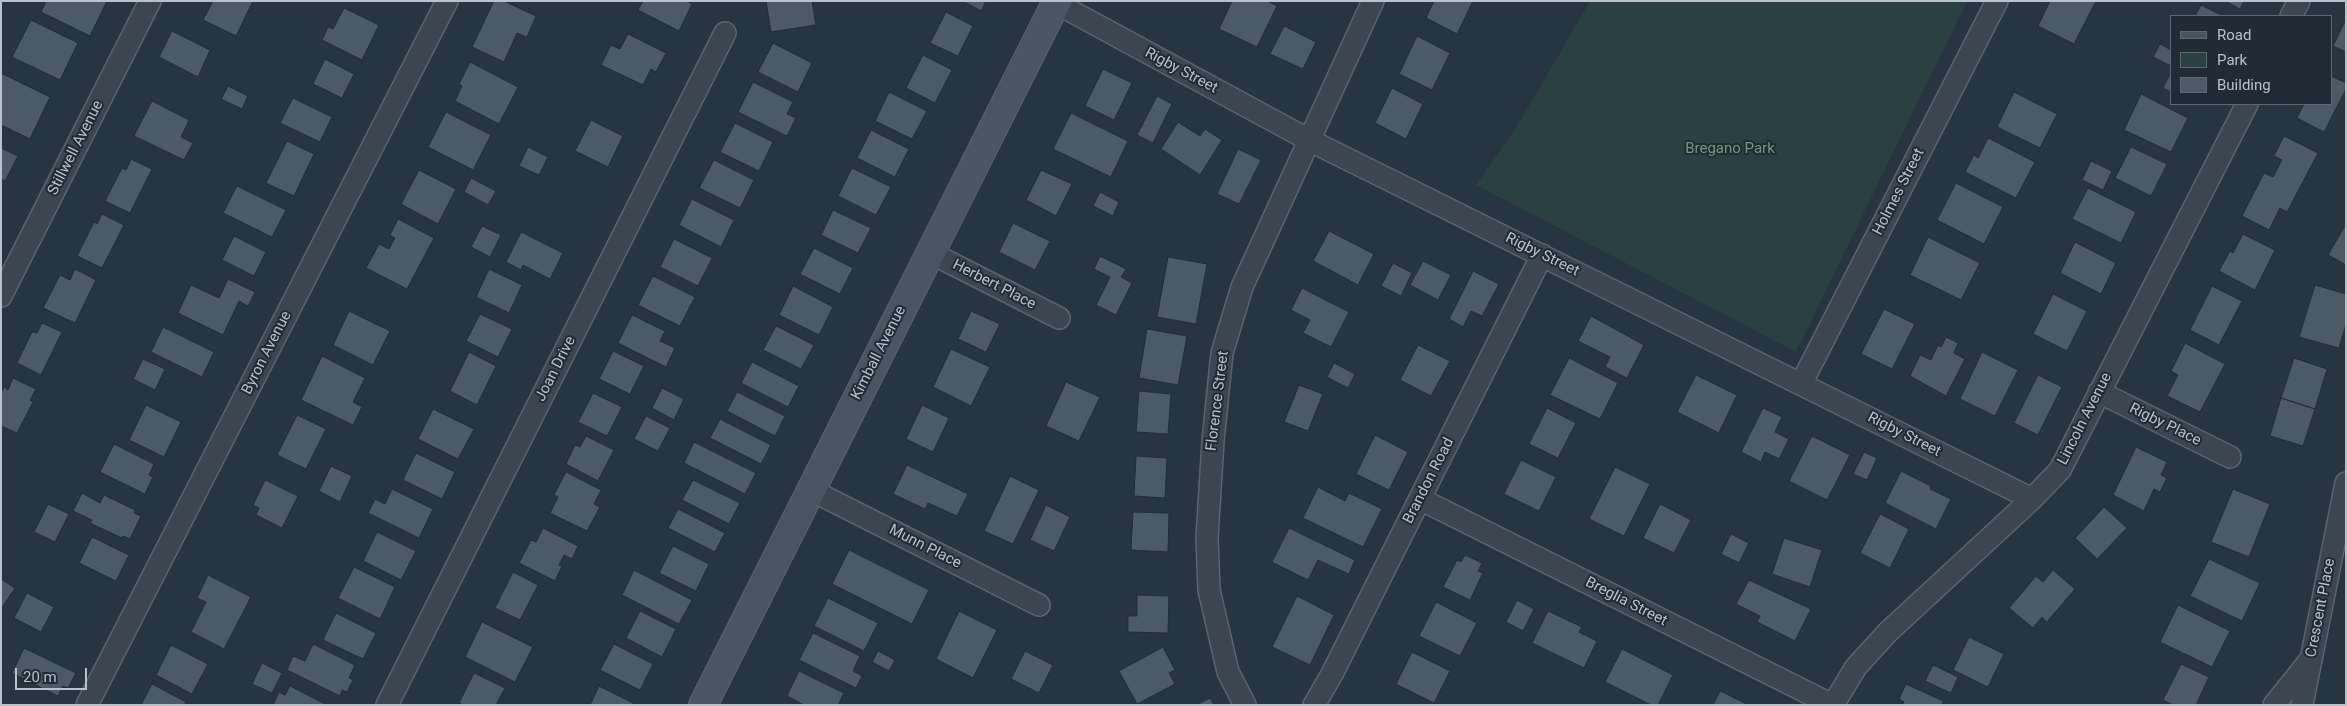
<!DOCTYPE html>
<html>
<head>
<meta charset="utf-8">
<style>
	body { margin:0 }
	#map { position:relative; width:2347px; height:706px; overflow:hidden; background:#273441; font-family:Roboto,sans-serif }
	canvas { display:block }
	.frame { position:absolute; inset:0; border:2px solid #b9c1cb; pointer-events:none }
	.legend { position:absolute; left:2170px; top:15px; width:162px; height:90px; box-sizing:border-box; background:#202b36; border:1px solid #5d6772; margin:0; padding:6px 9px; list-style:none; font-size:15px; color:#b9c1cb }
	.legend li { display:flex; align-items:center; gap:10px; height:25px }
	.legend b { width:25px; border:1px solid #5d6772 }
	.scale { position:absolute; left:15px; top:668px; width:72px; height:22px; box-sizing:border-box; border:2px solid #b9c1cb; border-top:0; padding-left:6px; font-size:15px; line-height:18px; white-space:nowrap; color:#b9c1cb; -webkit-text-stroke:4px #202b36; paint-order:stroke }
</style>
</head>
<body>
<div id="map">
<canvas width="2347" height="706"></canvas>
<div class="frame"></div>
<ul class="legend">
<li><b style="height:6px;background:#4a5564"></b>Road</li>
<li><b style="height:14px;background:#294142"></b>Park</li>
<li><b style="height:14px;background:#4c5a67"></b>Building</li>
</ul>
<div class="scale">20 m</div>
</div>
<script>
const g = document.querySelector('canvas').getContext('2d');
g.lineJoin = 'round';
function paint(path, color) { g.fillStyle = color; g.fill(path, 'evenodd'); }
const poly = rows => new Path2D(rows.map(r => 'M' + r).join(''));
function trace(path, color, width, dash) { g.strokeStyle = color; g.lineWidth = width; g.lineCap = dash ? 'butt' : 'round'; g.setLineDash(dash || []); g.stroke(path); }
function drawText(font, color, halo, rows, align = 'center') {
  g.font = font + ' Roboto,sans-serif'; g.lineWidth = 4; g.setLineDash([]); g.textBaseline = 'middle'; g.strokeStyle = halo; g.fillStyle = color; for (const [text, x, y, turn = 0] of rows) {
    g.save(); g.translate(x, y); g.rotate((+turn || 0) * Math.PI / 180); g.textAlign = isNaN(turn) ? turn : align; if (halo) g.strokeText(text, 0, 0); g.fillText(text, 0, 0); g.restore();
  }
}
paint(poly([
	[1590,1,1967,1,1796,352,1476,185,1519,123]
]), '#294142');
const building = poly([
	[46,1,107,1,90,36,41,12,46,1],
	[213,1,253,1,236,36,203,20,213,1],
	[494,1,504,1,536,16,527,37,517,33,504,62,472,47,494,1],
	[643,1,687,1,692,4,679,31,638,10,643,1],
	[766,1,812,1,816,25,771,32,766,1],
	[963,1,986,1,981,11,963,1],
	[1232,1,1267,1,1277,6,1257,47,1219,29,1232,1],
	[1434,1,1473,1,1457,34,1426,18,1434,1],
	[2050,1,2096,1,2074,44,2038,26,2050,1],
	[2225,1,2244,1,2240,9,2225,1],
	[2201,5,2223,16,2195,16,2201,5],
	[344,8,379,25,362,60,322,40,328,27,333,29,344,8],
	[946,12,973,26,958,56,930,43,946,12],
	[2346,19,2346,52,2333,46,2346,19],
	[31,20,78,43,60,80,12,57,31,20],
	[1284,26,1316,42,1303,69,1270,54,1284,26],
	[172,31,210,50,198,77,159,57,172,31],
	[628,34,666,53,656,72,651,69,643,85,601,65,611,45,620,49,628,34],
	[1417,36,1450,53,1432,90,1399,74,1417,36],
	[773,43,812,63,798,92,758,72,773,43],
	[2160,44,2171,50,2171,66,2153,57,2160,44],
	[923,55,952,70,935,103,906,88,923,55],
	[325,59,354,74,342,98,313,84,325,59],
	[470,62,518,87,499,124,455,101,462,86,459,84,470,62],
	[1103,69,1132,83,1114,120,1085,106,1103,69],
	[2171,72,2171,92,2163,88,2171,72],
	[1,73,50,97,30,139,1,125,1,73],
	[2331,76,2346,83,2346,89,2324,132,2297,118,2304,104,2331,104,2331,76],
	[753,82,793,102,787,114,796,118,787,136,738,112,753,82],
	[228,86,248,96,242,109,221,99,228,86],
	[1392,88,1423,104,1406,139,1375,123,1392,88],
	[889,92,927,111,912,139,875,121,889,92],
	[2014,92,2057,114,2040,148,1997,127,2014,92],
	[2141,94,2188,118,2171,152,2124,130,2141,94],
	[1157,96,1172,104,1153,143,1137,135,1157,96],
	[293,98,332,117,320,142,280,123,293,98],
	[152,101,189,120,181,137,193,143,184,160,134,136,152,101],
	[446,112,491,135,473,170,428,147,446,112],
	[1071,113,1128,141,1111,177,1053,149,1071,113],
	[591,120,623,136,608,167,575,151,591,120],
	[1178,122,1200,136,1205,129,1222,140,1200,175,1161,149,1178,122],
	[735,123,773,142,759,171,720,152,735,123],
	[871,130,909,149,895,177,857,158,871,130],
	[2284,136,2318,153,2287,212,2280,208,2269,230,2242,216,2264,173,2273,177,2282,160,2274,156,2284,136],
	[1988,138,2035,162,2016,198,1965,172,1974,155,1978,158,1988,138],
	[287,141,314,154,294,196,266,183,287,141],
	[528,147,548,157,539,175,519,166,528,147],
	[2131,147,2167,164,2151,196,2115,178,2131,147],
	[1,148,18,156,5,181,1,179,1,148],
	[1238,149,1261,160,1239,204,1217,194,1238,149],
	[131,159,152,169,130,213,105,201,122,168,126,170,131,159],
	[714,160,754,180,740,208,699,188,714,160],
	[2091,161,2112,171,2103,190,2082,180,2091,161],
	[852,168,891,187,876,215,838,196,852,168],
	[419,170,456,189,438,224,401,204,419,170],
	[1041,170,1072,184,1056,216,1026,200,1041,170],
	[471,178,496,191,488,205,464,192,471,178],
	[1956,183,2003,207,1984,244,1937,220,1956,183],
	[237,186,286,210,272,237,223,213,237,186],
	[2088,188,2136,212,2121,243,2072,219,2088,188],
	[1100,192,1119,202,1113,216,1093,206,1100,192],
	[692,199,734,220,721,247,679,225,692,199],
	[833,210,871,228,858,253,821,235,833,210],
	[102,214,124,225,102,268,77,256,94,222,97,224,102,214],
	[398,219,434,238,407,289,366,268,379,244,389,249,395,238,390,235,398,219],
	[1013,223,1050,241,1035,270,999,252,1013,223],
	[2346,224,2346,265,2328,255,2346,224],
	[482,226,501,235,490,257,471,247,482,226],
	[1329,231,1374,254,1358,285,1313,261,1329,231],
	[521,232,563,253,550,279,523,265,521,270,506,262,521,232],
	[2243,234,2275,250,2255,290,2219,271,2230,251,2233,253,2243,234],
	[234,236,266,252,254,276,222,260,234,236],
	[1928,237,1980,263,1961,300,1910,275,1928,237],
	[674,239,712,258,698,286,660,267,674,239],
	[2075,242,2116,263,2101,294,2060,273,2075,242],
	[814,248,853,268,840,294,800,274,814,248],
	[1100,256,1126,269,1121,277,1132,283,1116,315,1096,305,1110,277,1094,269,1100,256],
	[1168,257,1207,264,1196,324,1157,317,1168,257],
	[1423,261,1451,275,1438,300,1410,285,1423,261],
	[1393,263,1412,273,1401,296,1381,286,1393,263],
	[75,269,96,280,75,323,43,308,60,275,70,280,75,269],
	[489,269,522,285,509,313,476,297,489,269],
	[1473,271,1499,284,1482,316,1471,311,1463,327,1449,319,1473,271],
	[653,276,695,297,680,326,638,305,653,276],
	[228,279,255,292,248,306,239,301,223,335,178,313,191,285,219,298,228,279],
	[2315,285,2346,294,2346,324,2339,348,2299,337,2315,285],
	[793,286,833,307,819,335,779,315,793,286],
	[2212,286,2242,301,2219,345,2190,330,2212,286],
	[1302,288,1349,312,1331,347,1303,333,1310,320,1291,310,1302,288],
	[2053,294,2087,311,2067,351,2033,334,2053,294],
	[1884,309,1915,324,1892,369,1861,354,1884,309],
	[349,311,390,331,373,365,333,345,349,311],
	[971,311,1000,324,986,352,958,339,971,311],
	[480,314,512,329,498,357,466,341,480,314],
	[632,315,665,331,660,341,675,348,666,367,618,343,632,315],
	[1591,316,1644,345,1627,378,1605,367,1610,357,1578,341,1591,316],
	[42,323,62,332,41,375,17,363,32,332,37,333,42,323],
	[776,326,814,345,801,369,763,350,776,326],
	[163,327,214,352,202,377,151,352,163,327],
	[1147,329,1187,336,1178,385,1139,378,1147,329],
	[1946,337,1958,343,1954,353,1965,359,1946,396,1910,376,1920,355,1931,360,1938,345,1941,347,1946,337],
	[2185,343,2225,364,2200,412,2167,396,2178,375,2171,371,2185,343],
	[1418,345,1450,361,1431,396,1400,380,1418,345],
	[951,349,990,367,971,406,933,387,951,349],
	[613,351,644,366,630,394,599,379,613,351],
	[469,352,496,366,477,405,450,391,469,352],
	[1982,352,2018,370,1995,416,1960,399,1982,352],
	[322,356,365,378,353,402,362,407,353,425,301,400,322,356],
	[1569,358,1618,383,1600,419,1550,395,1569,358],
	[2294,358,2327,369,2315,409,2281,398,2294,358],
	[143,359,165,369,155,390,133,379,143,359],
	[752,362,799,386,788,407,741,383,752,362],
	[1334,363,1355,374,1348,388,1327,377,1334,363],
	[1696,375,1737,395,1719,433,1677,412,1696,375],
	[2038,375,2062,387,2038,435,2014,423,2038,375],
	[13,378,36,389,30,400,33,402,17,433,1,426,1,393,4,387,8,390,13,378],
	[1066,382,1100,397,1079,441,1046,426,1066,382],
	[1299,385,1323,394,1308,431,1284,422,1299,385],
	[662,388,684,399,674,420,652,408,662,388],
	[1139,391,1171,394,1168,434,1136,432,1139,391],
	[737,392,785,416,775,436,727,411,737,392],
	[593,393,622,407,607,436,578,422,593,393],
	[2281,398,2315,409,2303,446,2270,436,2281,398],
	[146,405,181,422,164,457,129,440,146,405],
	[922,405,949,418,933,452,906,439,922,405],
	[1547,408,1576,423,1558,458,1529,444,1547,408],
	[1763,408,1782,417,1775,432,1789,439,1779,459,1765,452,1761,462,1741,452,1763,408],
	[433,409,474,429,458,459,418,439,433,409],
	[297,415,326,429,306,469,277,455,297,415],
	[646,416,670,428,658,451,634,439,646,416],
	[720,419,771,445,761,464,710,438,720,419],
	[1375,435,1408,452,1389,490,1356,474,1375,435],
	[586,436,614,450,598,481,566,464,575,445,580,447,586,436],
	[1812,436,1850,455,1827,500,1789,481,1812,436],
	[694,442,756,473,745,494,684,463,694,442],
	[114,444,154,464,149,475,153,477,145,494,100,472,114,444],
	[2136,447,2167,462,2161,475,2167,478,2160,492,2154,489,2144,511,2113,495,2136,447],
	[1864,452,1877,458,1867,480,1853,474,1864,452],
	[416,453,455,472,442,499,403,480,416,453],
	[1136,456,1167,458,1165,498,1134,496,1136,456],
	[1521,460,1556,477,1539,511,1504,494,1521,460],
	[907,465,968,494,957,516,928,503,925,509,893,494,907,465],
	[331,466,352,476,340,502,319,491,331,466],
	[1615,467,1650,484,1624,536,1589,519,1615,467],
	[1901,471,1931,486,1930,489,1951,499,1936,529,1885,503,1901,471],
	[566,472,601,490,594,504,600,507,587,531,550,513,558,497,554,495,566,472],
	[1010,476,1039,490,1013,544,984,531,1010,476],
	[265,480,298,496,282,528,256,515,259,508,253,505,265,480],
	[693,480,740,503,729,524,682,500,693,480],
	[1318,487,1345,501,1349,493,1382,509,1363,547,1303,518,1318,487],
	[392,489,433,509,419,538,368,513,375,499,385,504,392,489],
	[2233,489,2270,504,2249,557,2211,542,2233,489],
	[82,493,100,503,104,495,135,510,134,513,141,516,130,539,123,536,122,538,90,523,92,520,73,511,82,493],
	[48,504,69,514,55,542,34,532,48,504],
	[1660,504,1691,520,1674,553,1643,538,1660,504],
	[1046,505,1070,517,1054,551,1030,540,1046,505],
	[2104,507,2127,528,2097,559,2075,538,2104,507],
	[678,509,725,533,715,552,668,528,678,509],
	[1133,512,1169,513,1168,552,1131,550,1133,512],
	[1880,514,1909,529,1890,568,1860,553,1880,514],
	[543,528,578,546,572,559,564,555,559,565,562,566,555,581,519,563,531,540,536,542,543,528],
	[1289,528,1355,560,1349,574,1318,560,1308,580,1272,562,1289,528],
	[377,532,416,551,401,580,363,561,377,532],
	[1731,534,1749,543,1739,563,1721,554,1731,534],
	[92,537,129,555,116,581,79,563,92,537],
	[1784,538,1822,550,1810,587,1772,574,1784,538],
	[673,546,709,564,696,591,659,573,673,546],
	[849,550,929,590,912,624,832,584,849,550],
	[1465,555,1482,563,1478,571,1483,573,1470,600,1443,587,1457,560,1461,562,1465,555],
	[2209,559,2260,583,2242,621,2190,596,2209,559],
	[354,567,395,587,380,619,338,598,354,567],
	[634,570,692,600,679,624,622,595,634,570],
	[2053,570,2075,589,2047,622,2042,617,2033,628,2009,608,2036,576,2043,582,2053,570],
	[513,572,538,585,520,620,495,608,513,572],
	[208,575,251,597,224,649,191,632,206,602,197,598,208,575],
	[1,579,15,588,1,609,1,579],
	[1749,580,1811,609,1795,641,1757,622,1760,616,1736,604,1749,580],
	[27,593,54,607,41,632,14,618,27,593],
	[1137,595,1169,596,1168,633,1128,632,1128,616,1137,616,1137,595],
	[1297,596,1334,615,1310,665,1272,647,1297,596],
	[828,598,878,623,864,651,814,626,828,598],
	[1517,600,1534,609,1523,631,1506,622,1517,600],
	[1436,602,1477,623,1460,656,1419,636,1436,602],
	[2178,605,2230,631,2212,667,2160,642,2178,605],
	[640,611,676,629,662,657,626,638,640,611],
	[959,611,997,630,973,678,936,659,959,611],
	[1548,611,1582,627,1579,632,1597,641,1584,668,1532,643,1548,611],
	[336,613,376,633,363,659,323,640,336,613],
	[482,622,533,647,515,682,465,657,482,622],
	[813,633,860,656,853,671,862,676,856,688,799,660,813,633],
	[1969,637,2004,654,1988,687,1953,670,1969,637],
	[313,644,355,665,349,678,353,680,347,692,342,690,340,696,287,670,293,656,305,661,313,644],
	[614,644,653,664,640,690,600,670,614,644],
	[171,645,208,664,192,694,156,675,171,645],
	[1163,647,1175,670,1169,673,1175,684,1137,704,1119,671,1163,647],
	[24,648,76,673,68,688,63,686,58,696,12,673,24,648],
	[1622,649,1673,675,1658,705,1651,705,1605,682,1622,649],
	[878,651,895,660,889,671,872,662,878,651],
	[1025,651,1053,665,1039,693,1011,679,1025,651],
	[1412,652,1450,671,1434,703,1396,684,1412,652],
	[262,663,282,673,272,693,252,684,262,663],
	[2181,664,2209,677,2196,705,2173,705,2163,700,2181,664],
	[1933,665,1958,677,1951,693,1925,681,1933,665],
	[799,671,844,693,838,705,804,705,787,696,799,671],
	[474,673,505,688,496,705,463,705,459,703,474,673],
	[152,684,186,702,184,705,141,705,152,684],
	[1906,684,1943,701,1942,705,1902,705,1904,702,1899,699,1906,684],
	[290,686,327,705,273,705,279,692,285,695,290,686],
	[599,686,633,703,633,705,590,705,599,686],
	[1720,691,1749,705,1713,705,1720,691],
	[1210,698,1214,705,1196,705,1210,698]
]);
paint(building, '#4c5a67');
trace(building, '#222d38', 1);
const street = poly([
	[1056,3,1309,140,2032,499],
	[2291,16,2299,1],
	[929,252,1059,318],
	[1,296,150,1],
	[1801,384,1997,1],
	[2099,392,2230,457],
	[811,490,1039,605],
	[1420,499,1832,705],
	[87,705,447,1],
	[387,705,725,33],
	[1245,705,1228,672,1209,590,1207,538,1213,441,1222,353,1242,287,1373,1],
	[1314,705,1332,674,1542,255],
	[1833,705,1856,667,1888,632,2032,499,2060,470,2247,104],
	[2274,705,2310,660],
	[2302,705,2346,483]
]);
const secondary = poly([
	[703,705,1057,1]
]);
trace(street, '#5a646e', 24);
trace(secondary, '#5a646e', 30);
trace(street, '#3c4651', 21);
trace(secondary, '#4a5564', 28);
drawText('15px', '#b9c1cb', '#202b36', [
	["Rigby Street",1181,71,28],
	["Stillwell Avenue",76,148,-63],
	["Holmes Street",1899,192,-63],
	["Rigby Street",1542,255,26],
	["Herbert Place",994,285,27],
	["Byron Avenue",267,353,-63],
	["Kimball Avenue",879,353,-63],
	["Joan Drive",556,369,-63],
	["Florence Street",1218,401,-83],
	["Lincoln Avenue",2085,419,-63],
	["Rigby Place",2165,425,26],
	["Rigby Street",1904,435,27],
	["Brandon Road",1429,481,-63],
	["Munn Place",925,547,27],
	["Breglia Street",1626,602,27],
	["Crescent Place",2321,608,-79]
]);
drawText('15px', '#709b77', '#202b36', [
	["Bregano Park",1730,149]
]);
</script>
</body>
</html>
